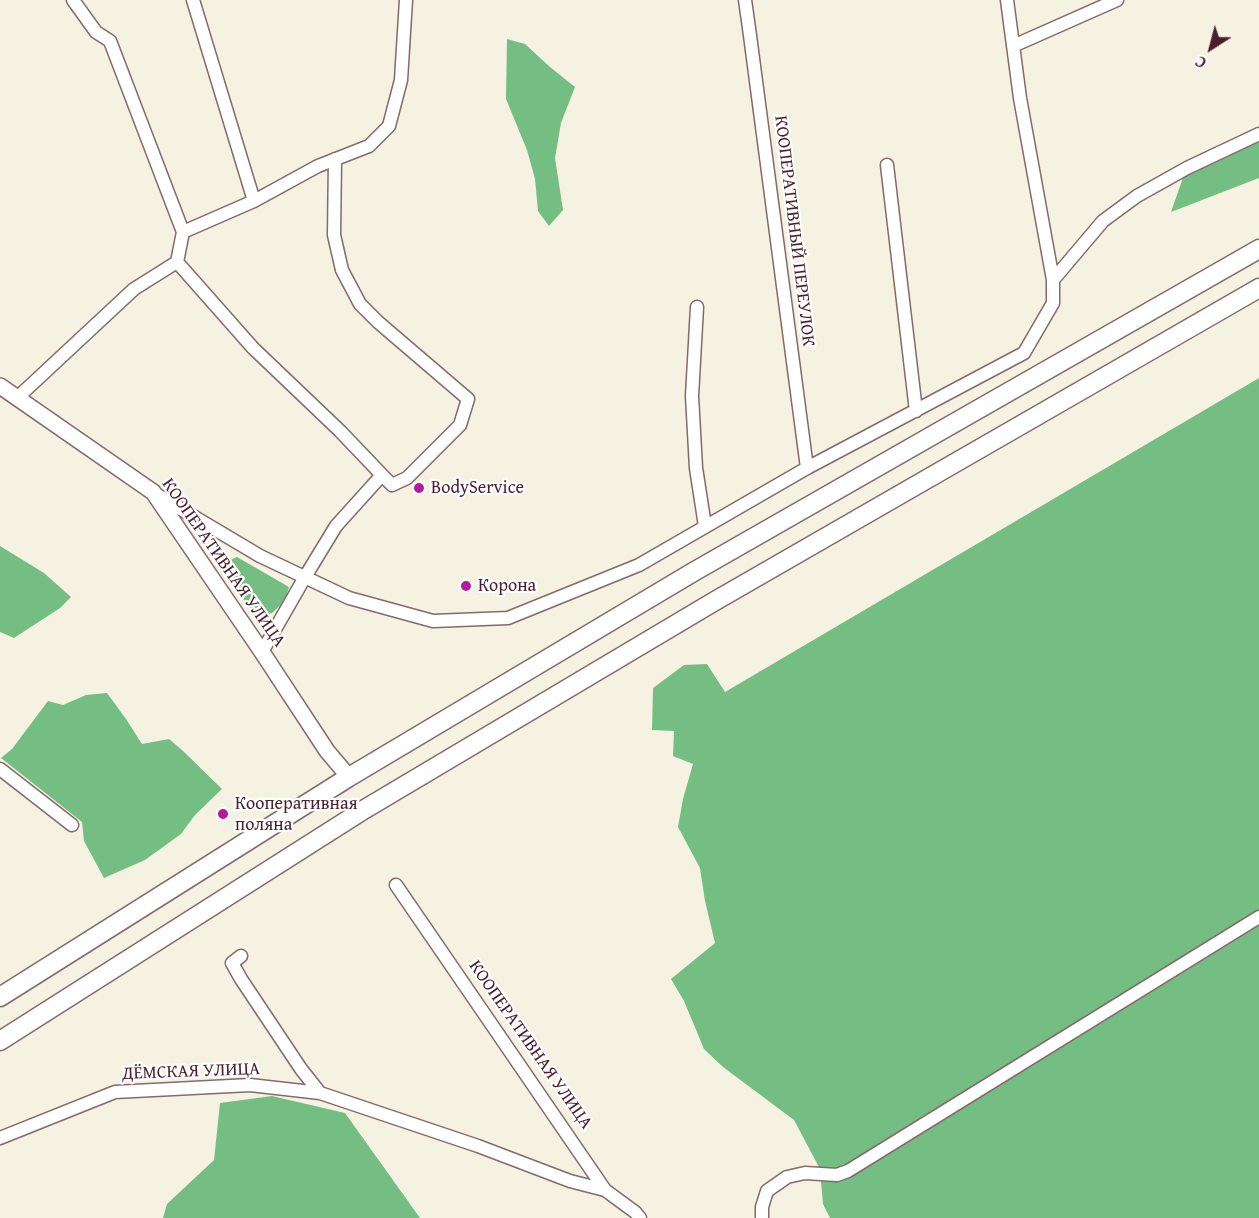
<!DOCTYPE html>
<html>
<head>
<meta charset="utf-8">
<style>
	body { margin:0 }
	#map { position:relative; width:1259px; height:1218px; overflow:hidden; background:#f5f2e2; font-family:"Gentium Book Plus",serif }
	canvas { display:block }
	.north { position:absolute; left:1181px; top:18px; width:60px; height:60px; -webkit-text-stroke:4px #fff; paint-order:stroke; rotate:216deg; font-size:16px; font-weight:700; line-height:24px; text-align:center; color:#4a1f2b }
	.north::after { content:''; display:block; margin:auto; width:21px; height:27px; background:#4a1f2b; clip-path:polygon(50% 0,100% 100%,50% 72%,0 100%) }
</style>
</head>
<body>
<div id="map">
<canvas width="1259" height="1218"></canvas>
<div class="north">С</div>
</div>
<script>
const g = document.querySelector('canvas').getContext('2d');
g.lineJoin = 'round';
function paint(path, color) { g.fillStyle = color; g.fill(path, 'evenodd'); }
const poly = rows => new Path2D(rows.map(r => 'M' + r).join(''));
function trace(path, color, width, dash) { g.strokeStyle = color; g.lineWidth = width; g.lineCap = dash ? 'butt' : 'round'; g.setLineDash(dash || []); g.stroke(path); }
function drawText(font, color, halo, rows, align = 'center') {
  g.font = font + ' "Gentium Book Plus",serif'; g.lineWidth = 4.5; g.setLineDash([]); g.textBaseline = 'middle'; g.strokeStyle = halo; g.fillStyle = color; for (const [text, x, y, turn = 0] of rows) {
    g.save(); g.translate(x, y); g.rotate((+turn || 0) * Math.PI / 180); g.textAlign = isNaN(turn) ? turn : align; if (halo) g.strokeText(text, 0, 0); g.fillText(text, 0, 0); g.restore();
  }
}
paint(poly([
	[507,39,525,44,550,67,575,87,561,123,555,158,563,210,549,226,538,211,535,179,527,150,506,99],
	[1259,135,1259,178,1171,212,1186,169],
	[1259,378,1259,1218,830,1218,823,1204,820,1169,794,1120,723,1067,704,1049,684,1001,671,979,715,943,705,901,700,868,678,827,683,799,693,764,673,756,674,731,652,730,653,688,684,665,707,664,725,692],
	[0,546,44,573,71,597,60,608,14,638,0,632],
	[237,557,289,587,285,601,272,613,259,617,245,602,223,563],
	[107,693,126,719,142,744,169,739,182,750,222,789,195,815,181,834,145,860,104,878,84,841,82,822,1,758,12,749,48,701,63,705,86,695],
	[272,1096,345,1113,420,1218,163,1218,167,1204,214,1160,220,1103]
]), '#75be83');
const minor = poly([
	[73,0,96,32,110,41,183,232],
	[193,0,254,201],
	[745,0,749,28,807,468],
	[1013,46,1117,0],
	[887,165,916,411],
	[177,262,253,348,340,431,382,475],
	[1053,280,1103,221,1137,196,1187,168,1259,134],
	[697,307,692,396,696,468,705,526],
	[17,398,134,289,177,262,183,232,254,201,318,166,369,146,389,126,401,80,406,0],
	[154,493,260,556,349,598,433,621,508,618,639,565,807,468,1024,353,1053,303,1053,280,1020,98,1007,0],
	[262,652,305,577,336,526,382,475,392,485,407,478,460,425,468,399,378,322,360,304,342,270,334,235,335,159],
	[0,769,72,825],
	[396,885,605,1190,635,1212,640,1218],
	[241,956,232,963,241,979,301,1069,320,1093],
	[0,1138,115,1092,250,1085,320,1093,478,1146,570,1181,605,1190],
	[762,1218,762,1207,767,1191,787,1177,805,1173,837,1175,848,1171,1259,917]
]);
const tertiary = poly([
	[0,386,153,492,262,652,327,751,349,777]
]);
const primary = poly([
	[0,997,349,777,695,571,1259,249],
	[0,1041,365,809,715,601,1259,288]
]);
trace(minor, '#86696b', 15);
trace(tertiary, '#86696b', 18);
trace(primary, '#86696b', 21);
trace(minor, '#fff', 12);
trace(tertiary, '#fff', 15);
trace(primary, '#fff', 18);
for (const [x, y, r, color] of [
	[419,488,6,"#b5179e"],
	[466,586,6,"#b5179e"],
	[223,814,6,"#b5179e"]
]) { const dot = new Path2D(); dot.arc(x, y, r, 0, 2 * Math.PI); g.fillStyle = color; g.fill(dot); trace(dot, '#fff', 2); }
drawText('18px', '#4a1f2b', '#fff', [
	["КООПЕРАТИВНЫЙ ПЕРЕУЛОК",794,231,83],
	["КООПЕРАТИВНАЯ УЛИЦА",223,563,55],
	["КООПЕРАТИВНАЯ УЛИЦА",530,1045,55],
	["ДЁМСКАЯ УЛИЦА",191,1072,-2]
]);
drawText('18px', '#4a1f2b', '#fff', [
	["BodyService",431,488],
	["Корона",478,586],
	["Кооперативная",235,804],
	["поляна",235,825]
], 'left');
</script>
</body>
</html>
